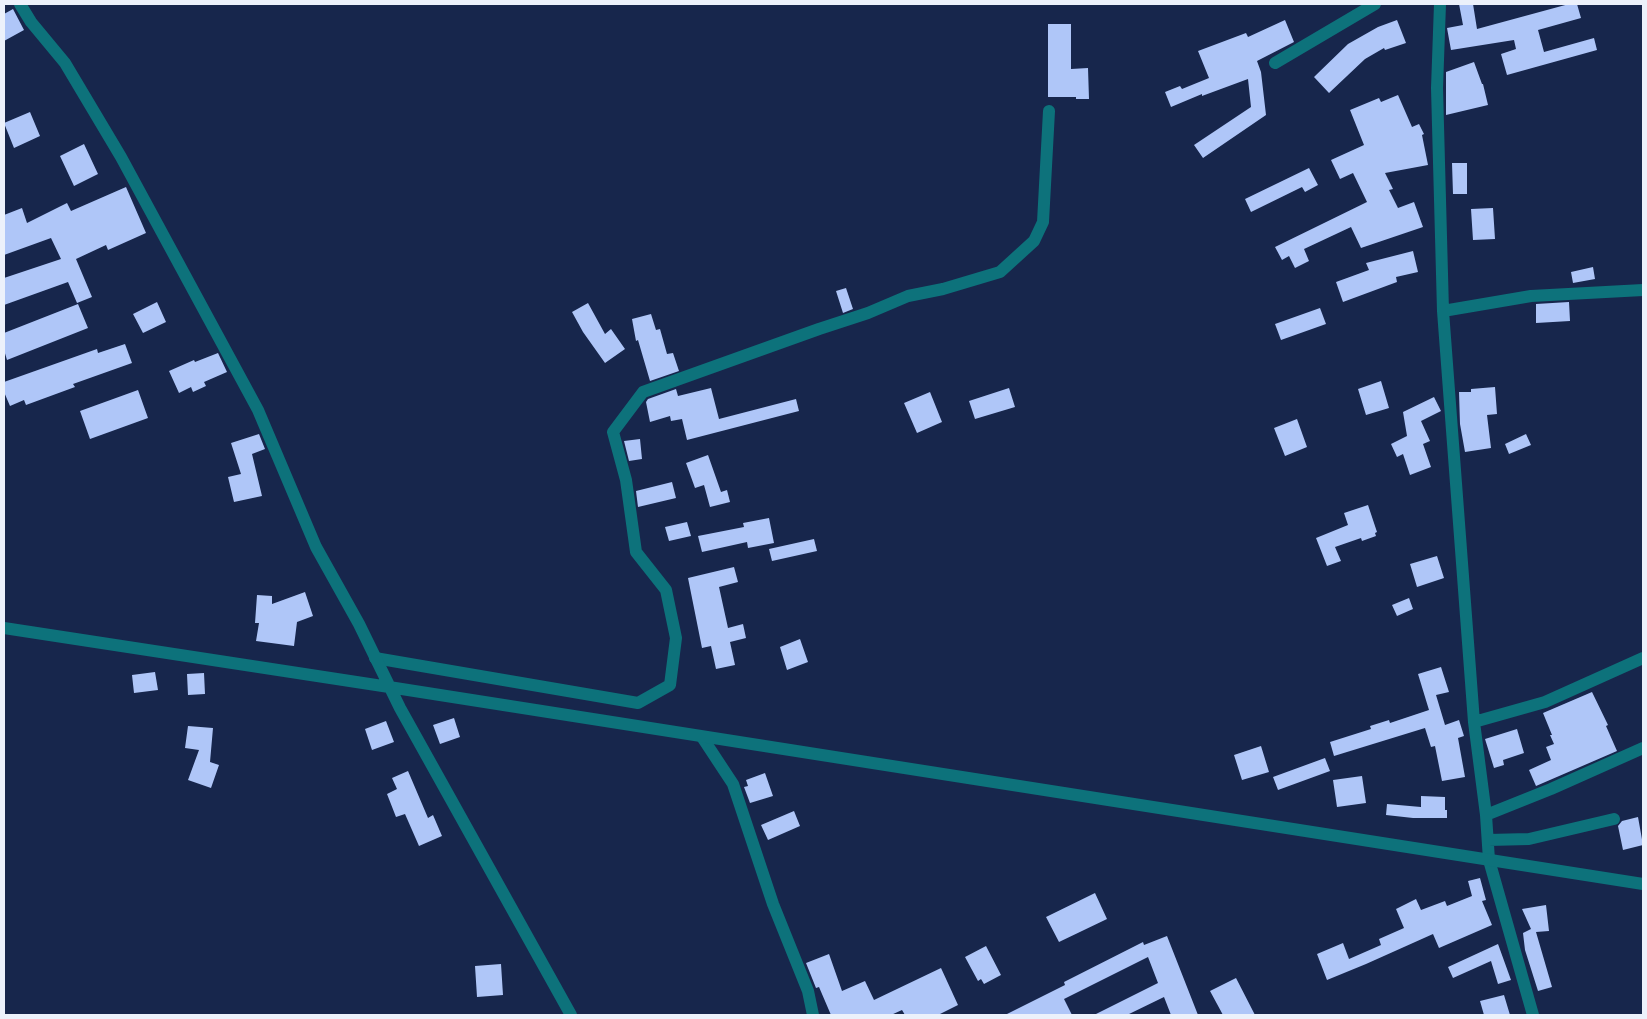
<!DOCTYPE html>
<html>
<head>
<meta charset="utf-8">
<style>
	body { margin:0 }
	#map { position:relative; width:1647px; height:1019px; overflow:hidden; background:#17264c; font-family:Rubik,sans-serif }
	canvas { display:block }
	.frame { position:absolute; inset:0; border:5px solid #ecf1fb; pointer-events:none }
</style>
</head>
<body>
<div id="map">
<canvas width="1647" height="1019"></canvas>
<div class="frame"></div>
</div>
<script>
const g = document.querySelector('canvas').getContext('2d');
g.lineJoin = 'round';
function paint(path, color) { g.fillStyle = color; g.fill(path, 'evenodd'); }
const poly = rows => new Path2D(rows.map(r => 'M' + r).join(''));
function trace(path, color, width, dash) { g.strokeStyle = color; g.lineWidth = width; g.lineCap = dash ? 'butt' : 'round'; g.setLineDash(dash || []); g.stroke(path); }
paint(poly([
	[1459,4,1473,4,1477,29,1569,4,1577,4,1581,18,1538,30,1544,52,1594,38,1597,50,1507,75,1501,54,1516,49,1514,40,1451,50,1447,28,1463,25],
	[13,9,24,30,4,41,4,14],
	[1285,20,1294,42,1257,61,1261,72,1266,115,1203,158,1194,145,1251,107,1248,79,1202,96,1202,94,1171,107,1165,92,1180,86,1182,89,1209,78,1198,51,1246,33,1248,37],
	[1397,20,1406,43,1385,50,1384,48,1365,59,1329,93,1314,77,1348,44,1378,27],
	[1048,24,1071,24,1071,69,1088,68,1089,99,1076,99,1076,97,1048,97],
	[1474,62,1482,84,1483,84,1488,105,1446,115,1446,72],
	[1398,95,1412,127,1419,124,1424,134,1422,135,1428,165,1385,173,1393,189,1389,190,1398,208,1414,202,1423,227,1361,248,1351,227,1304,249,1309,261,1295,268,1289,256,1282,260,1275,247,1367,202,1353,173,1340,179,1331,160,1364,145,1350,110,1379,98,1381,102],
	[30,112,40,136,14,148,4,123],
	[84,144,98,174,74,186,60,156],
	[1452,163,1467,163,1467,194,1453,194],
	[1309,168,1318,185,1305,192,1302,187,1251,212,1245,199],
	[126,187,146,233,108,250,106,245,76,259,92,297,77,303,68,282,4,305,4,278,61,259,51,238,4,255,4,215,22,208,27,223,67,203,71,211],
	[1493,208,1495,239,1473,240,1471,209],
	[1413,251,1418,272,1396,277,1397,282,1343,302,1336,282,1369,270,1366,263],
	[1593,267,1595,279,1573,283,1571,272],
	[846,288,853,309,843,313,836,291],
	[157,302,166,322,143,333,133,314],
	[1569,302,1570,321,1536,323,1536,304],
	[588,303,605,334,611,329,625,349,605,363,583,332,572,312],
	[78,304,88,328,7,360,4,350,4,333],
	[1320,308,1326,324,1281,340,1275,324],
	[651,314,656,330,660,329,667,354,673,353,679,371,650,381,638,340,636,341,632,319],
	[125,344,132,363,73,384,75,387,26,405,24,400,10,406,4,392,4,382,97,349,98,353],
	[218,353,227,372,204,382,206,386,193,392,191,387,179,393,169,371,194,360,195,362],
	[1381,381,1389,408,1366,415,1358,389],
	[1495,387,1497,414,1487,415,1491,448,1465,452,1460,424,1459,392,1471,392,1471,389],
	[711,388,719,419,796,399,799,411,687,440,682,419,671,421,670,416,650,422,646,402,648,399,676,389,678,396],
	[1009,388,1015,407,975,419,969,401],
	[138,390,148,418,90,439,80,411],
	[930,392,942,422,917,433,904,403],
	[1434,397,1441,411,1421,421,1430,441,1423,444,1431,467,1410,475,1403,454,1397,457,1391,444,1407,436,1403,412],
	[1297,419,1307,447,1285,456,1274,428],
	[259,434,265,449,252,454,262,496,234,502,228,477,241,474,231,443],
	[1526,434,1531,445,1509,454,1505,444],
	[640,439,642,459,629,461,624,441],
	[708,455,721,492,727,490,730,502,710,507,704,485,695,488,686,463],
	[672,482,676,498,638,507,636,491],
	[1368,505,1377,532,1375,533,1376,536,1362,541,1361,538,1335,547,1341,561,1327,566,1316,538,1348,525,1344,513],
	[769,518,774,543,748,548,747,542,702,552,698,536,744,527,743,523],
	[687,522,691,536,669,541,665,527],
	[814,539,817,551,772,561,769,549],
	[1437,556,1444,578,1417,587,1410,564],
	[734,567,738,582,719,587,728,628,743,624,746,638,730,642,735,665,716,669,711,646,702,648,688,578],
	[305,592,313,616,297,622,294,646,256,641,259,623,255,623,257,595,272,596,272,604],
	[1409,598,1413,609,1397,616,1392,605],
	[800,639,808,662,787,670,780,647],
	[1441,667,1449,692,1436,695,1445,725,1459,720,1464,736,1458,738,1465,777,1442,781,1435,746,1431,747,1425,728,1334,756,1330,742,1371,729,1370,726,1389,720,1390,723,1429,710,1418,674],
	[155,672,158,690,134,693,132,675],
	[204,673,205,694,188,695,187,674],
	[1592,692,1608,725,1606,726,1617,751,1536,786,1529,770,1551,760,1546,747,1554,744,1550,735,1552,735,1543,713],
	[454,718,460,737,440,744,433,725],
	[386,721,394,742,372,750,365,729],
	[188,726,213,728,210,762,219,765,211,788,188,780,199,750,185,748],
	[1517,729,1524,753,1503,760,1504,765,1494,768,1485,739],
	[1261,746,1269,772,1242,780,1234,755],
	[1325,758,1330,771,1278,790,1273,777],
	[408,771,428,818,433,815,442,836,419,846,405,814,396,817,387,794,397,789,392,778],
	[765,773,773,796,750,803,744,787,748,786,746,780],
	[1362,776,1366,803,1337,807,1333,780],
	[1421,796,1445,797,1445,810,1447,810,1447,818,1413,818,1386,815,1387,804,1421,807],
	[794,811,800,826,768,840,761,825],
	[1638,817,1643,845,1623,850,1618,826,1622,821],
	[1480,878,1486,900,1482,901,1492,925,1439,948,1433,934,1366,964,1327,980,1317,954,1343,943,1349,959,1381,945,1379,939,1404,928,1396,909,1416,899,1421,910,1445,901,1447,906,1472,896,1468,881],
	[1095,893,1107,919,1059,942,1046,917],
	[1546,905,1549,931,1536,932,1552,987,1538,991,1525,950,1523,933,1531,929,1522,909],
	[1167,936,1198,1015,1171,1015,1164,997,1127,1015,1094,1015,1158,983,1148,957,1064,999,1072,1015,1005,1015,1065,985,1064,982,1143,942,1144,945],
	[1498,944,1511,980,1498,984,1491,961,1453,978,1448,967],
	[986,946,1001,975,984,984,981,979,978,981,965,957],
	[829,954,842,991,865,981,874,1000,941,968,958,1005,938,1015,905,1015,902,1010,891,1015,831,1015,819,987,816,988,806,963],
	[501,964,503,995,477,997,475,966],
	[1236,978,1255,1015,1223,1015,1210,991],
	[1504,995,1510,1015,1484,1015,1480,1001]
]), '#afc6f8');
trace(poly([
	[1440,4,1437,88,1443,311,1474,722,1486,815,1489,860,1533,1015],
	[1275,63,1375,4],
	[1443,311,1531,296,1643,290],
	[375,658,638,703,670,685,676,638,666,590,636,552,626,480,613,432,643,392,819,329,868,313,908,296,943,289,1000,272,1034,241,1043,222,1049,111],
	[1474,722,1545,702,1643,658],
	[702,737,733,784,773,904,808,991,813,1015],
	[1486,815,1551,789,1643,748],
	[1488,840,1529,839,1614,819]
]), '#0d727b', 12);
trace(poly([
	[20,4,31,22,65,63,121,157,258,410,316,547,359,624,400,708,571,1015],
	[4,628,389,687,1643,884]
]), '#0d727b', 12);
</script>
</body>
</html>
